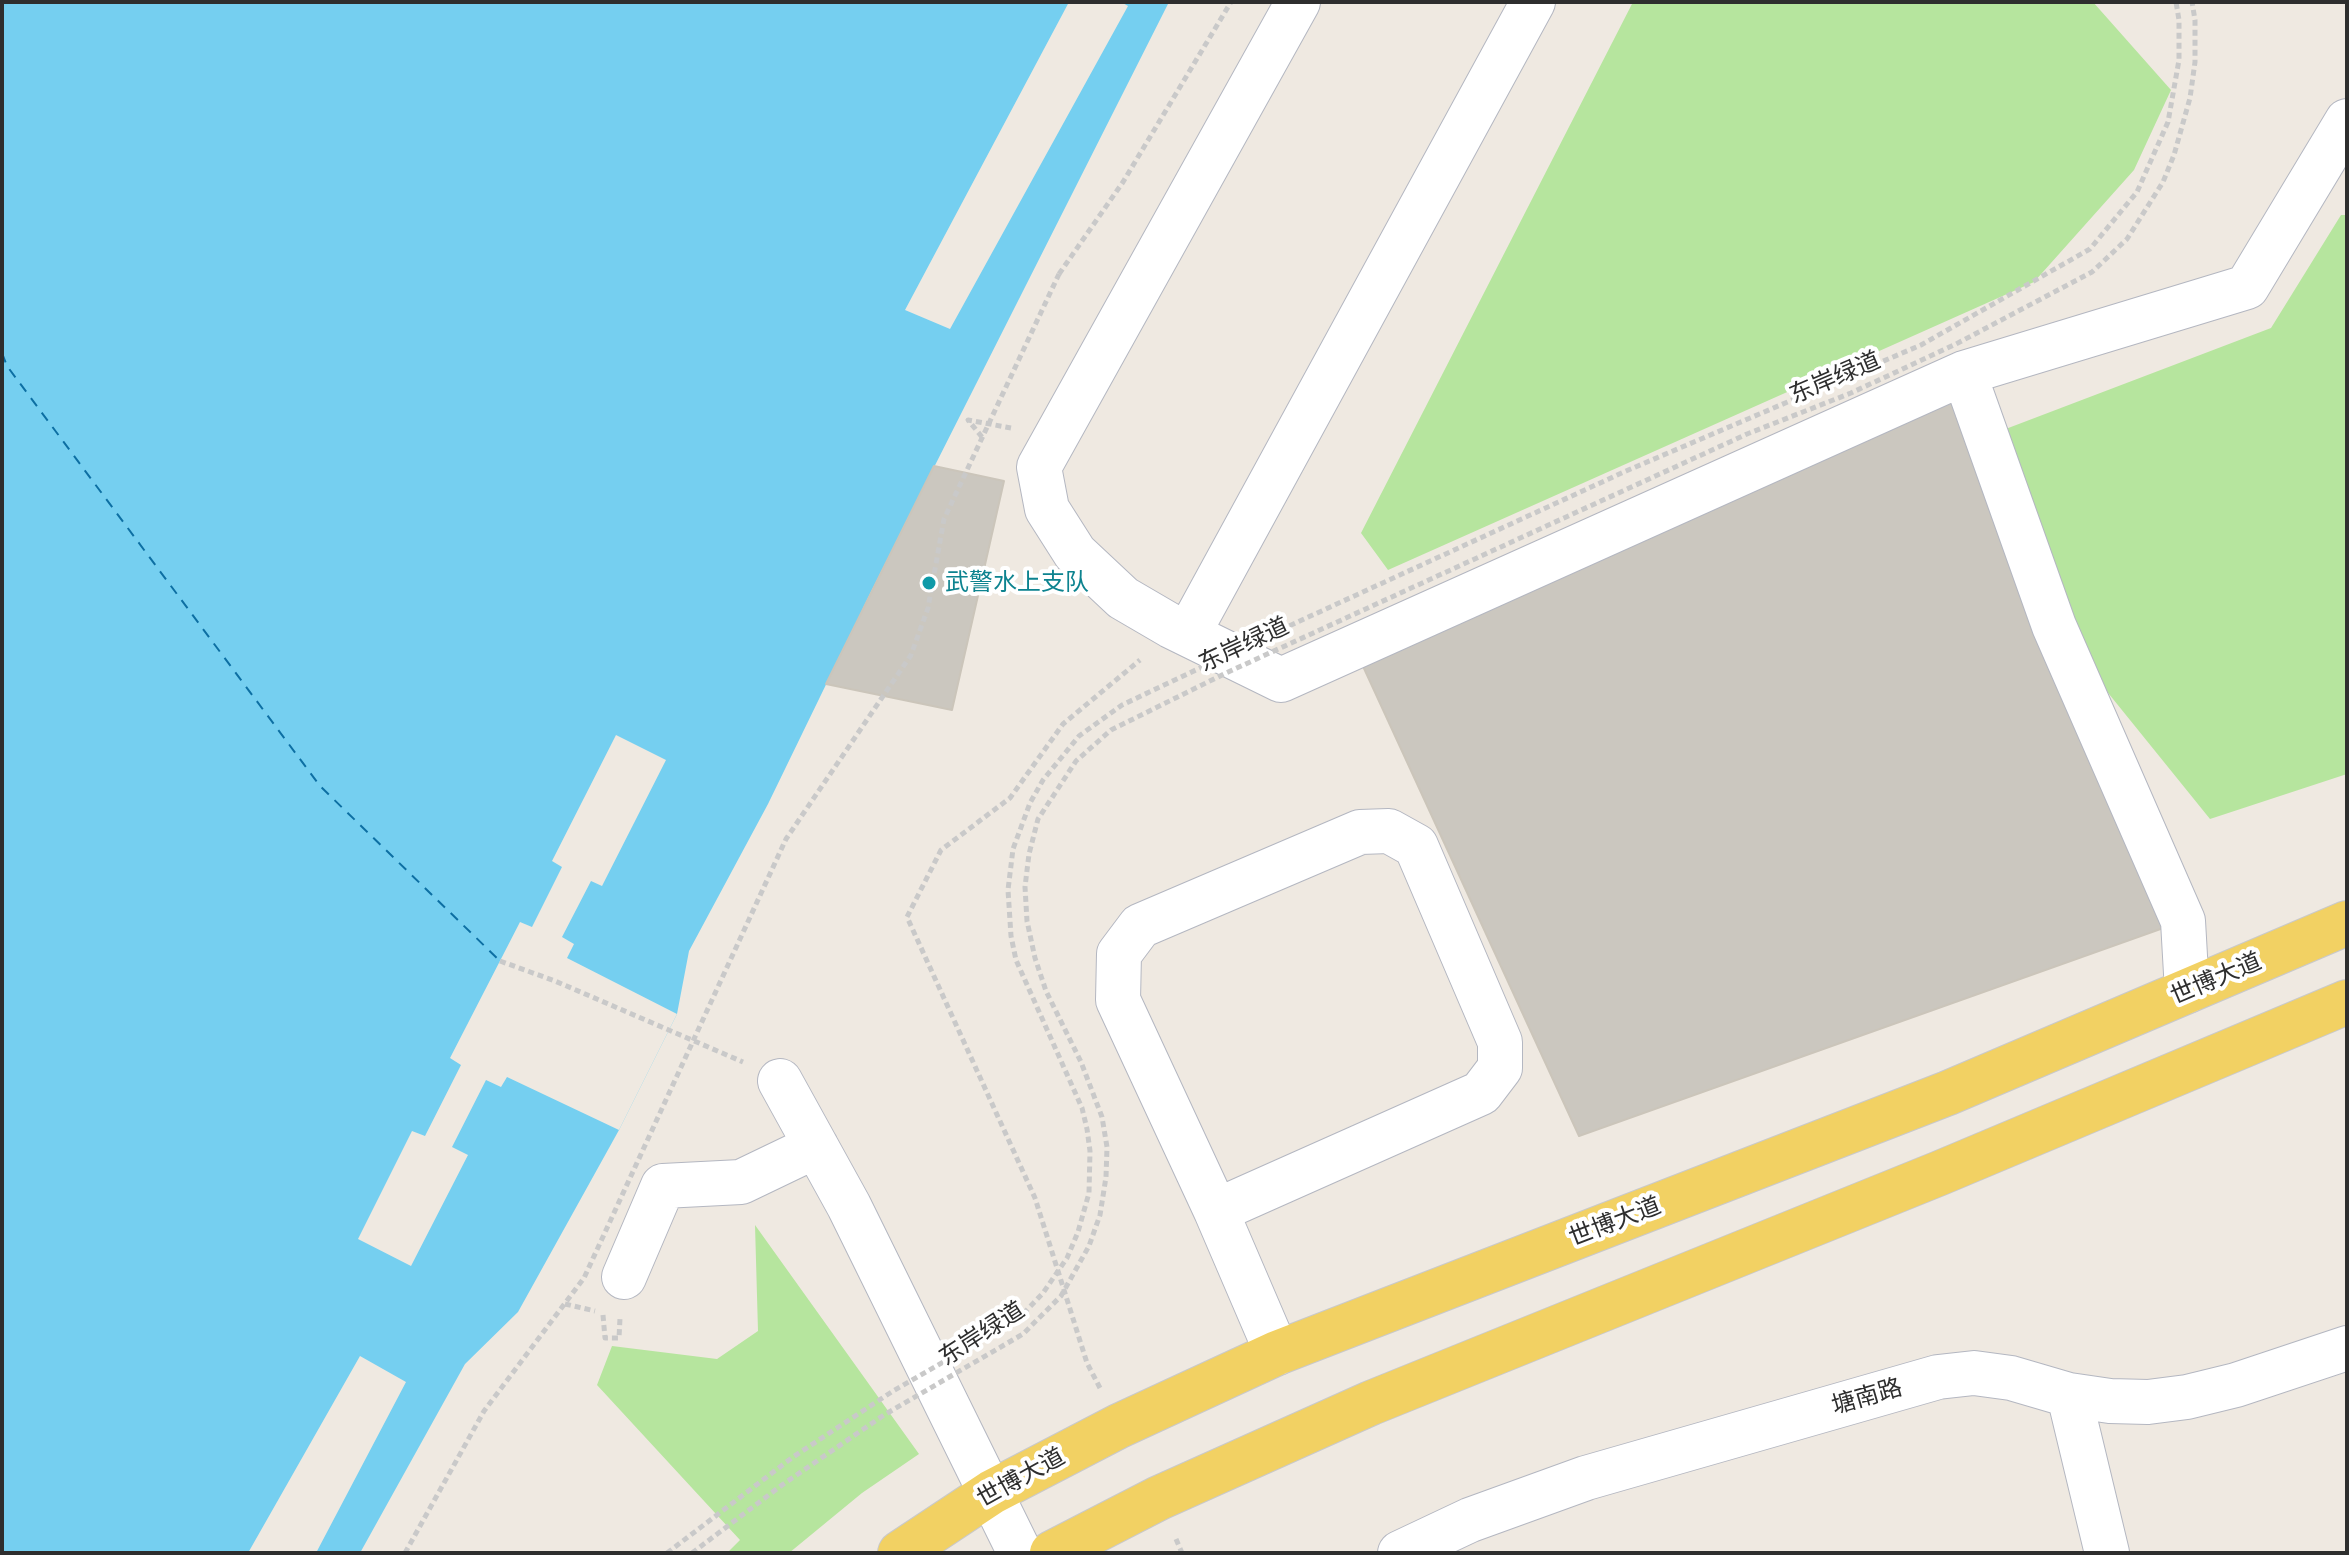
<!DOCTYPE html>
<html>
<head>
<meta charset="utf-8">
<style>
	body { margin:0 }
	#map { position:relative; width:2349px; height:1555px; overflow:hidden; background:#efe9e1; font-family:"Alegreya Sans",sans-serif }
	canvas { display:block }
	.frame { position:absolute; inset:0; border:4px solid #2e2e2e; pointer-events:none }
</style>
</head>
<body>
<div id="map">
<canvas width="2349" height="1555"></canvas>
<div class="frame"></div>
</div>
<script>
const g = document.querySelector('canvas').getContext('2d');
g.lineJoin = 'round';
function paint(path, color) { g.fillStyle = color; g.fill(path, 'evenodd'); }
const poly = rows => new Path2D(rows.map(r => 'M' + r).join(''));
function trace(path, color, width, dash) { g.strokeStyle = color; g.lineWidth = width; g.lineCap = dash ? 'butt' : 'round'; g.setLineDash(dash || []); g.stroke(path); }
function drawText(font, color, halo, rows, align = 'center') {
  g.font = font + ' "Alegreya Sans","Noto Sans SC",sans-serif'; g.lineWidth = 8; g.setLineDash([]); g.textBaseline = 'middle'; g.strokeStyle = halo; g.fillStyle = color; for (const [text, x, y, turn = 0] of rows) {
    g.save(); g.translate(x, y); g.rotate((+turn || 0) * Math.PI / 180); g.textAlign = isNaN(turn) ? turn : align; if (halo) g.strokeText(text, 0, 0); g.fillText(text, 0, 0); g.restore();
  }
}
paint(poly([
	[1633,2,2093,2,2171,90,2134,170,2034,282,1388,570,1361,533],
	[2341,215,2347,215,2347,774,2210,819,2054,626,1982,438,2271,328],
	[755,1225,919,1454,862,1493,789,1553,727,1553,740,1540,597,1385,612,1346,717,1359,758,1331]
]), '#b6e59e');
paint(poly([
	[2,2,1169,2,870,594,768,804,689,951,677,1014,619,1130,518,1312,465,1364,360,1553,2,1553]
]), '#75cff0');
paint(poly([
	[1069,2,1121,2,1128,6,950,329,905,310],
	[616,735,666,760,602,886,591,881,562,937,574,944,567,958,677,1014,619,1130,507,1077,501,1087,486,1080,452,1147,468,1155,411,1266,358,1239,412,1131,425,1136,461,1065,450,1058,520,922,532,927,562,867,552,861],
	[360,1356,406,1382,316,1553,248,1553]
]), '#efe9e1');
trace(poly([
	[2,353,7,366,320,786,500,961]
]), '#0d6fa3', 2, [10, 8]);
const building = poly([
	[1955,386,2183,921,1579,1136,1356,651,1955,386],
	[934,466,1004,481,952,710,826,684,934,466]
]);
paint(building, '#cbc7bf');
trace(building, '#cbc5ba', 2);
const minor = poly([
	[1298,2,1039,467,1047,509,1075,553,1123,598,1171,626,1281,680,1964,373,2247,287,2347,121],
	[1964,373,2054,626,2183,921,2187,991],
	[1188,634,1533,2],
	[780,1081,849,1206,1020,1553],
	[1216,1211,1481,1093,1500,1068,1500,1042,1416,846,1389,831,1360,832,1140,926,1119,954,1118,1000,1216,1211,1277,1353],
	[624,1277,663,1186,741,1182,816,1146],
	[2069,1395,2107,1553],
	[1400,1553,1470,1520,1586,1478,1938,1377,1974,1373,2011,1378,2069,1395,2110,1401,2148,1402,2187,1397,2236,1385,2347,1348]
]);
const major = poly([
	[900,1553,992,1492,1119,1426,1277,1353,1948,1093,2347,923],
	[1052,1553,1159,1498,1371,1403,1940,1173,2347,1002]
]);
trace(minor, '#b4b7c1', 46);
trace(major, '#c9c9c9', 46);
trace(poly([
	[1059,274,1123,182,1231,2],
	[982,437,968,420,1011,428],
	[500,961,555,981,743,1062],
	[565,1304,595,1311],
	[603,1315,605,1338,619,1338,620,1318],
	[1100,1388,1087,1363,1035,1198,907,917,941,850,1010,798,1063,724,1140,660],
	[1176,1539,1182,1553]
]), '#c9c9c9', 5, [6, 4]);
trace(minor, '#fff', 44);
trace(major, '#f2d163', 44);
trace(poly([
	[405,1553,484,1411,584,1278,786,839,911,655,928,608,944,519,1059,274],
	[667,1553,793,1457,893,1391,999,1330,1024,1313,1043,1293,1067,1258,1078,1232,1089,1193,1090,1151,1087,1129,1082,1108,1016,960,1011,936,1008,890,1013,849,1030,803,1043,780,1079,736,1122,705,1278,631,1626,471,1921,345,2090,249,2137,192,2168,122,2179,60,2179,20,2176,2],
	[692,1553,782,1485,884,1415,1023,1334,1061,1296,1089,1246,1100,1215,1106,1177,1107,1147,1102,1117,1081,1062,1046,991,1035,958,1027,921,1025,887,1029,854,1038,819,1076,761,1111,730,1226,673,1747,434,1851,393,1956,344,2092,272,2127,239,2163,182,2174,155,2190,98,2195,62,2195,20,2192,2]
]), '#c9c9c9', 5, [6, 4]);
for (const [x, y, r, color] of [
	[929,583,8,"#0f9aa8"]
]) { const dot = new Path2D(); dot.arc(x, y, r, 0, 2 * Math.PI); g.fillStyle = color; g.fill(dot); trace(dot, '#fff', 3); }
drawText('24px', '#2e2e2e', '#fff', [
	["东岸绿道",1835,378,-23],
	["东岸绿道",1244,645,-25],
	["世博大道",2216,979,-23],
	["世博大道",1615,1222,-21],
	["东岸绿道",982,1334,-33],
	["塘南路",1867,1397,-16],
	["世博大道",1021,1478,-29]
]);
drawText('24px', '#0d838f', '#fff', [
	["武警水上支队",945,583]
], 'left');
</script>
</body>
</html>
